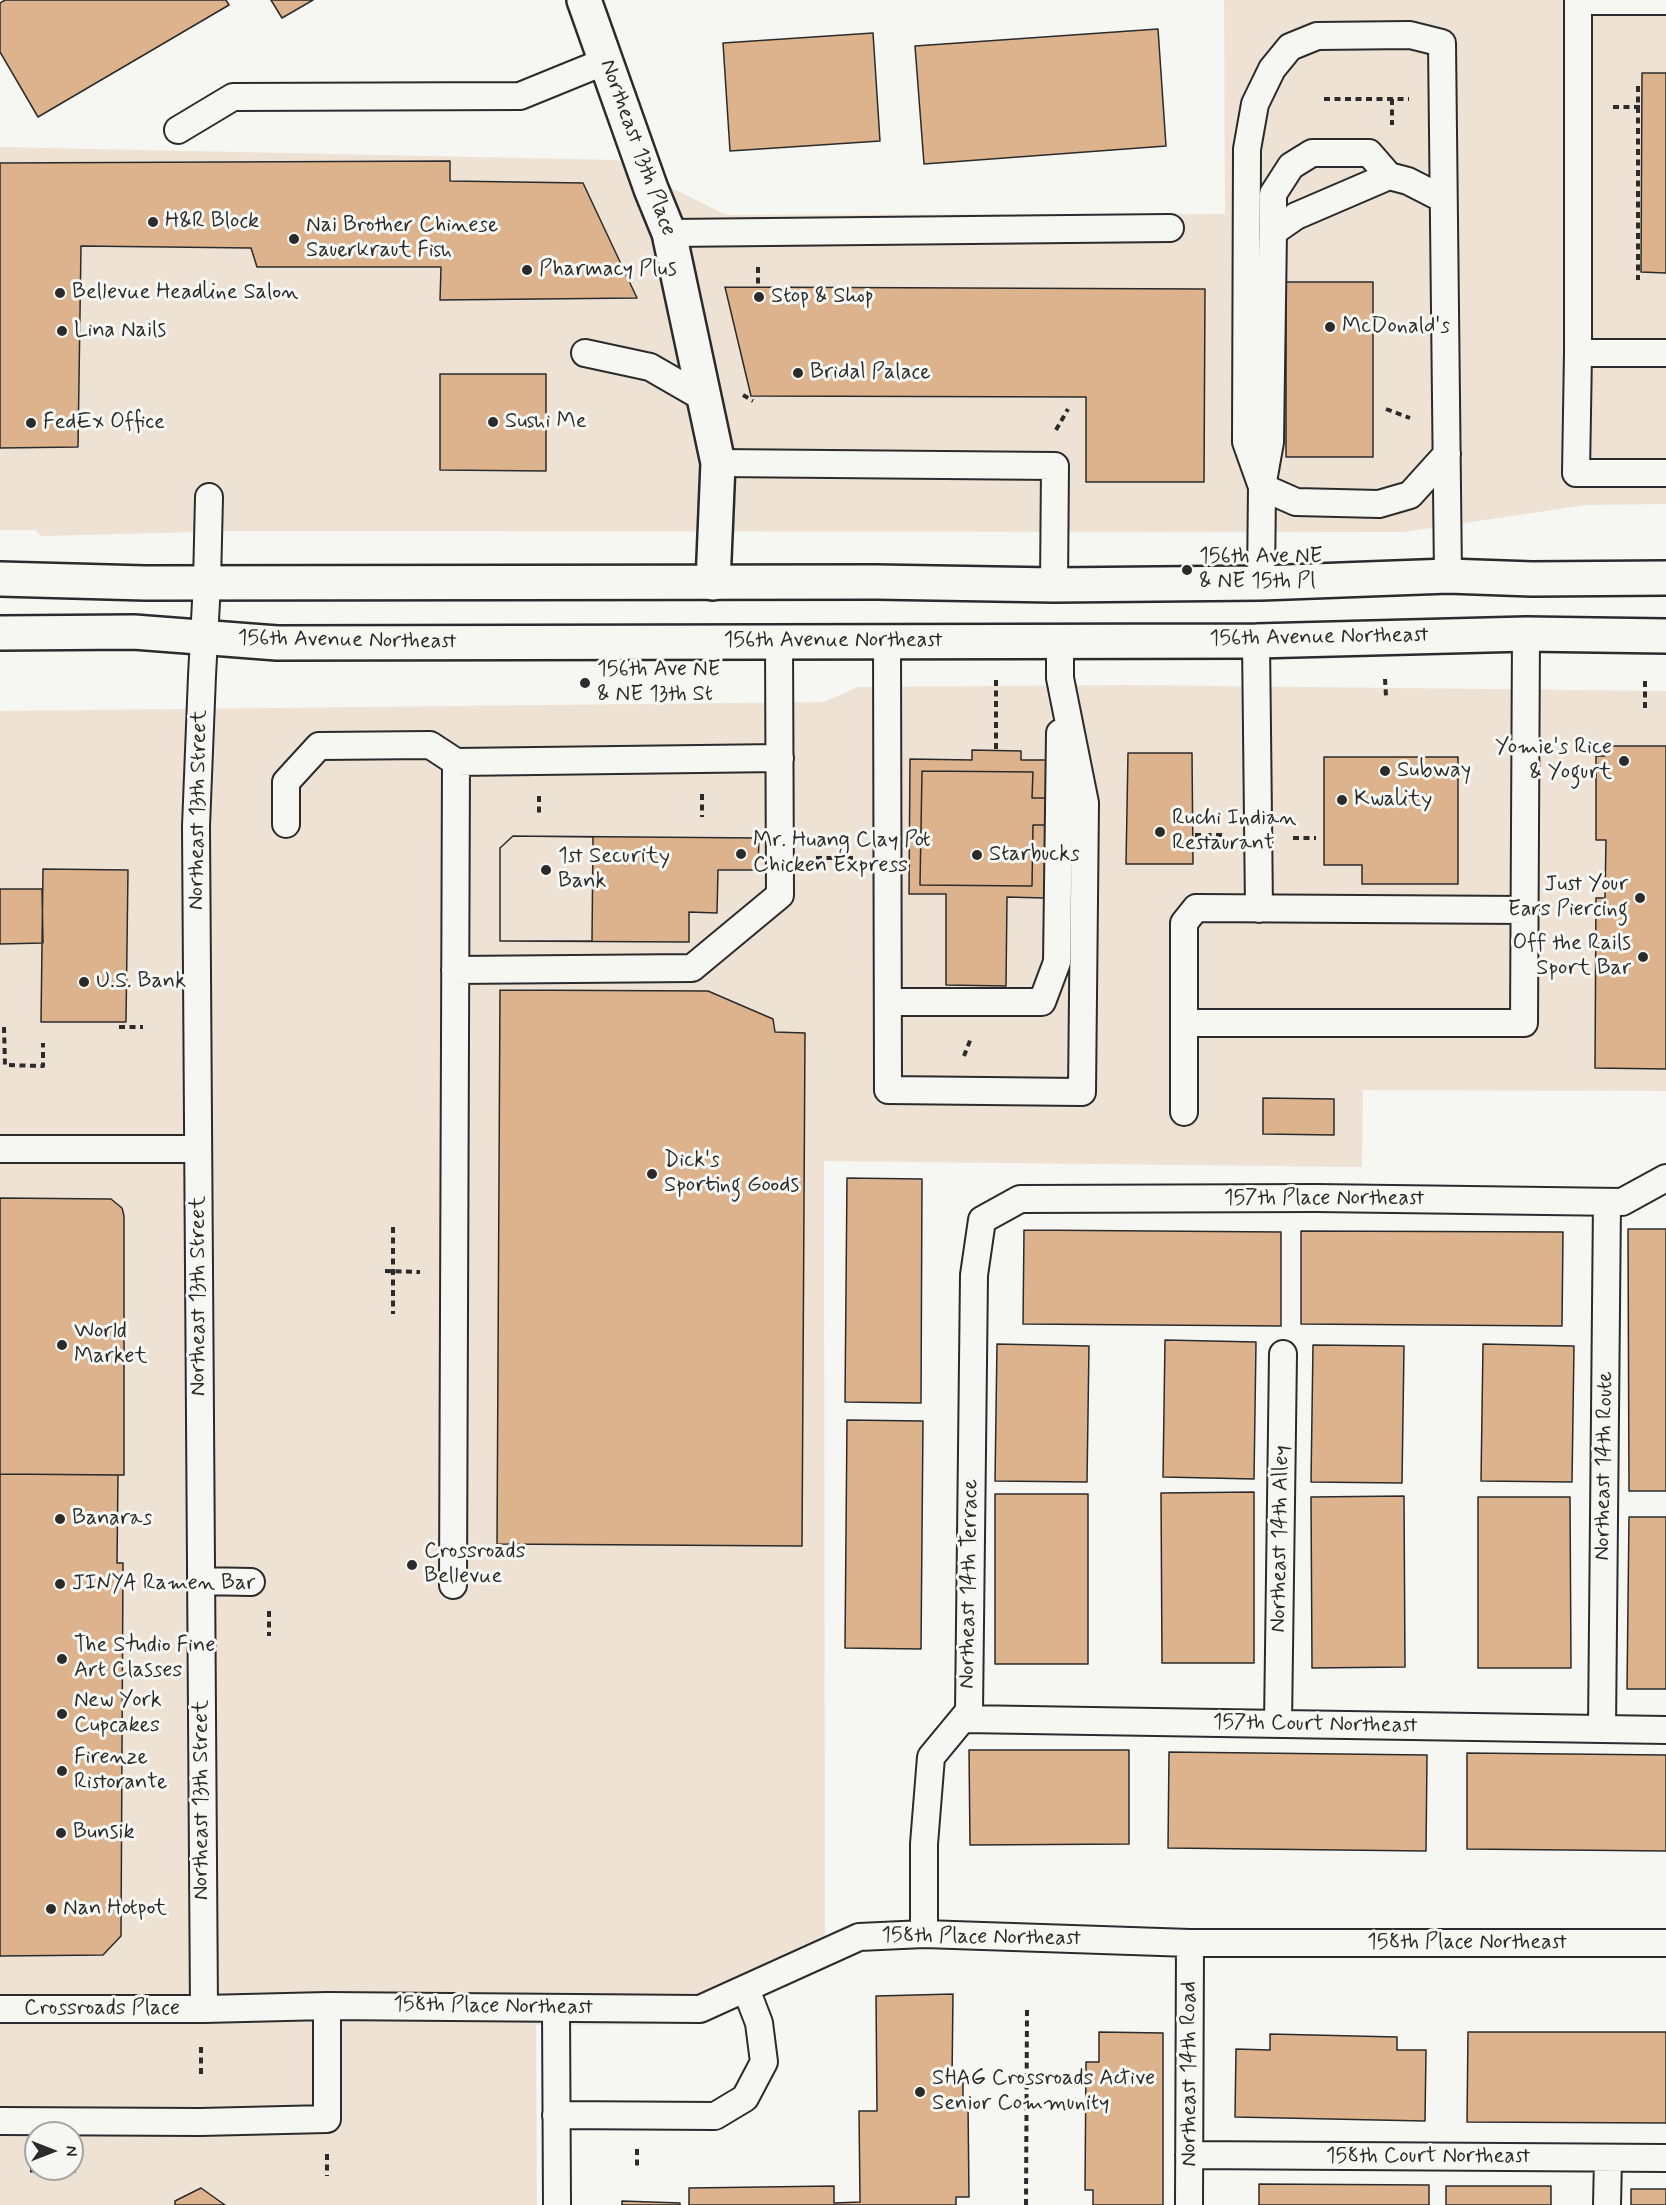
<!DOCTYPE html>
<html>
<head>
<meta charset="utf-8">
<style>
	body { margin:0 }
	#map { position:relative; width:1666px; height:2205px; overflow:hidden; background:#f6f6f2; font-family:Mynerve,sans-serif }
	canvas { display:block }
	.north { position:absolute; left:24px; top:2121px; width:60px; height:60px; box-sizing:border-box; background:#f6f6f2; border:2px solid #a5a5a2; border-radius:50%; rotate:90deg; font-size:16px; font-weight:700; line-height:24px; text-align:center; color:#2b2b2b }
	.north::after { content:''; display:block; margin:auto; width:21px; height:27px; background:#2b2b2b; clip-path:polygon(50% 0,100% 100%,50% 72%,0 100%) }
</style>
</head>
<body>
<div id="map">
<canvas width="1666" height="2205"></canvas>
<div class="north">N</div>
</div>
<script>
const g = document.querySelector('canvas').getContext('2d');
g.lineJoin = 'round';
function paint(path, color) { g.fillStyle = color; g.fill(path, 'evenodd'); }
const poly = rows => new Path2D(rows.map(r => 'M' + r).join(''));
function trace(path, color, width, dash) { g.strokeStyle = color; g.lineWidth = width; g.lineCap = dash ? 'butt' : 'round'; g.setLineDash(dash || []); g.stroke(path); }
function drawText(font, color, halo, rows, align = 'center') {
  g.font = font + ' Mynerve,sans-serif'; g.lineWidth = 6; g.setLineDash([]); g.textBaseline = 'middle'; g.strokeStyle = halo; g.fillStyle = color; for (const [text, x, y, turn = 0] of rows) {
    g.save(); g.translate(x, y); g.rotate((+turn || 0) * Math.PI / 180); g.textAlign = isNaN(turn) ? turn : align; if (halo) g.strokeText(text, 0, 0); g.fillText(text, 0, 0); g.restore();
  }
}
paint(poly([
	[1224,0,1666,0,1666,504,1586,505,1404,532,235,531,41,536,35,530,0,530,0,147,616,160,726,215,1225,214],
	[1127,685,1666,691,1666,1091,1363,1090,1362,1167,824,1161,825,1969,696,2024,536,2025,537,2205,0,2205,0,711,824,702,858,687],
	[36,2133,72,2133,72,2169,36,2169]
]), '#eee2d4');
const building = poly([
	[5,0,226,0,229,5,38,117,0,52,0,3,5,0],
	[271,0,313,0,282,18,271,0],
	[1158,29,1166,146,924,164,915,46,1158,29],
	[873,33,880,141,730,151,723,43,873,33],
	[1642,73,1666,73,1666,273,1641,272,1642,73],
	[450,161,450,181,583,183,637,298,440,300,441,267,257,267,251,248,81,246,78,447,0,448,0,163,450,161],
	[1286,282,1373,282,1373,457,1286,457,1286,282],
	[725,287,1205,289,1204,482,1086,482,1086,397,751,396,725,287],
	[440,374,546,374,546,471,440,470,440,374],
	[1605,746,1666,746,1666,1069,1595,1068,1596,898,1605,898,1606,840,1596,840,1596,756,1605,756,1605,746],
	[972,750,1021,751,1021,760,1047,760,1046,798,1032,798,1033,772,922,771,920,885,1032,886,1033,825,1046,825,1045,898,1007,897,1006,986,946,985,946,894,909,894,910,759,972,760,972,750],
	[1128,753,1192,753,1193,864,1126,864,1128,753],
	[1324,757,1458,757,1458,884,1362,884,1362,865,1324,865,1324,757],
	[922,771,1033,772,1032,798,1046,798,1046,825,1033,825,1032,886,920,885,922,771],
	[513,836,759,838,758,870,718,870,717,913,689,912,689,942,500,941,500,848,513,836],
	[513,836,593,837,592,941,500,941,500,848,513,836],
	[43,869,128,870,126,1022,41,1022,43,869],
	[0,889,42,889,43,943,0,944,0,889],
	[500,990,708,991,773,1019,775,1032,805,1033,802,1546,497,1544,500,990],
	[1263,1098,1334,1099,1334,1135,1263,1134,1263,1098],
	[847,1178,922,1179,921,1403,845,1402,847,1178],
	[0,1198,111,1199,122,1208,124,1216,124,1475,0,1474,0,1198],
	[1628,1229,1666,1229,1666,1491,1629,1491,1628,1229],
	[1024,1230,1281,1232,1281,1326,1023,1324,1024,1230],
	[1301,1231,1563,1232,1562,1326,1301,1324,1301,1231],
	[1165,1340,1256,1342,1254,1479,1163,1477,1165,1340],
	[997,1344,1089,1346,1087,1482,995,1481,997,1344],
	[1483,1344,1574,1346,1572,1482,1481,1481,1483,1344],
	[1313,1345,1404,1346,1402,1483,1311,1482,1313,1345],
	[847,1420,923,1421,921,1649,845,1648,847,1420],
	[0,1474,118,1475,117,1563,123,1563,121,1936,103,1955,0,1956,0,1474],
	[1254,1492,1254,1663,1162,1663,1161,1493,1254,1492],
	[995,1494,1088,1494,1088,1664,995,1664,995,1494],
	[1404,1496,1405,1667,1312,1668,1311,1497,1404,1496],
	[1478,1497,1570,1497,1571,1668,1478,1668,1478,1497],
	[1629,1517,1666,1517,1666,1689,1627,1689,1629,1517],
	[969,1750,1129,1750,1129,1844,970,1845,969,1750],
	[1169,1752,1427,1755,1426,1851,1168,1848,1169,1752],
	[1467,1753,1666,1755,1666,1851,1467,1849,1467,1753],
	[953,1994,952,2081,963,2080,963,2102,968,2104,969,2197,956,2197,956,2205,689,2205,689,2188,834,2186,834,2203,860,2202,859,2111,877,2111,876,1996,953,1994],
	[1099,2032,1163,2033,1163,2205,1093,2205,1093,2190,1085,2190,1086,2062,1099,2062,1099,2032],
	[1468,2032,1666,2032,1666,2123,1467,2122,1468,2032],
	[1270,2034,1397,2037,1397,2050,1426,2050,1425,2121,1235,2117,1236,2049,1270,2050,1270,2034],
	[1259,2184,1429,2185,1429,2205,1259,2205,1259,2184],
	[1446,2186,1551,2186,1551,2205,1446,2205,1446,2186],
	[201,2188,225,2205,175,2205,175,2201,201,2188],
	[1631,2189,1666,2189,1666,2205,1631,2205,1631,2189],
	[622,2201,680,2203,680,2205,622,2205,622,2201]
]);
paint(building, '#dcb38d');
trace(building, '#2b2b2b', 1.5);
const service = poly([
	[178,130,233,97,520,96,606,61],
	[1443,199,1408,181,1389,176,1296,216,1273,232,1270,442,1262,487,1296,502,1379,504,1410,495,1447,454],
	[1273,232,1273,194,1291,166,1312,153,1369,153,1389,176],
	[669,233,1170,228],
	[585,353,650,367,702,397],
	[1578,353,1578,1,1666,1],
	[1666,353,1578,353,1576,473,1666,473],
	[718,463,1055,466,1054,585],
	[1261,583,1262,487,1246,442,1247,149,1255,104,1272,69,1290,47,1317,36,1410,35,1442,43,1448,576],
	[887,641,888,1090,1082,1092,1085,803,1060,678,1060,640],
	[1256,641,1259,909],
	[286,824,286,782,319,746,430,745,456,762,780,758],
	[455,970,692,968,780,895,779,641],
	[888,1002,1042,1002,1057,962,1060,733],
	[1184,1023,1524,1023,1526,634],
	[1184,1112,1184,923,1196,908,1526,910],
	[0,1149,198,1149],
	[201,1581,251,1582],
	[453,1585,456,762],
	[964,1719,1666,1730],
	[1278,1724,1283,1354],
	[1602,1729,1607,1202],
	[924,1934,924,1844,931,1757,969,1711,974,1275,982,1220,1020,1199,1316,1198,1622,1202,1666,1178],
	[556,2008,557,2205],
	[0,2009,204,2009,327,2006,700,2009,859,1937,924,1934,1190,1943,1666,1943],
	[204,2009,196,826,202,676,207,583,209,497],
	[556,2115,715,2116,745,2098,764,2062,759,2023,746,1989],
	[0,2121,200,2122,327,2119,327,2006],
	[1189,2155,1666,2158],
	[1189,2205,1190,1943],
	[1607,2205,1608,2159]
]);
const minor = poly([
	[584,0,651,189,669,233,718,463,713,583]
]);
const secondary = poly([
	[0,579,145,583,876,582,1054,585,1261,583,1448,576,1532,579,1666,578],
	[0,633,134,632,277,643,1256,641,1526,634,1666,636]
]);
trace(service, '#2b2b2b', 30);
trace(minor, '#2b2b2b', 38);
trace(secondary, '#2b2b2b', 38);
trace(poly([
	[1638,86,1638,280],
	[1324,99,1409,99],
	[1392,99,1392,125],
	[1613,107,1642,107],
	[758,267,758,287],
	[743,395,753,401],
	[1386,409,1410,418],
	[1056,430,1068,409],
	[1385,679,1386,696],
	[996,680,996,751],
	[1645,681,1645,711],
	[702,794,702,817],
	[539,796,539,816],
	[1195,835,1224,835],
	[1293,838,1316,838],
	[816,858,853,858],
	[4,1027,5,1065,43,1066,43,1043],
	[119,1027,143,1027],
	[964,1056,971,1038],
	[393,1227,393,1314],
	[385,1271,420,1272],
	[269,1611,269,1636],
	[201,2047,201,2077],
	[637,2149,637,2169],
	[327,2154,327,2176],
	[32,2156,32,2175],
	[74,2156,74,2175],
	[1026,2205,1027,2010]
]), '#2b2b2b', 4, [6, 4.5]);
trace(service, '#f6f6f2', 26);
trace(minor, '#f6f6f2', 33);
trace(secondary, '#f6f6f2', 33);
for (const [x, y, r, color] of [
	[153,222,6,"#2b2b2b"],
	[294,239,6,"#2b2b2b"],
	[527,270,6,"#2b2b2b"],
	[60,293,6,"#2b2b2b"],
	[759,297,6,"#2b2b2b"],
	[1330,327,6,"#2b2b2b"],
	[62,331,6,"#2b2b2b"],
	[798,373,6,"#2b2b2b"],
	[493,422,6,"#2b2b2b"],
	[31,423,6,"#2b2b2b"],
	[1187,570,6,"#2b2b2b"],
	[585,683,6,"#2b2b2b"],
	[1624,761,6,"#2b2b2b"],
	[1385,771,6,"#2b2b2b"],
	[1342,800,6,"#2b2b2b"],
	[1160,832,6,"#2b2b2b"],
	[741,854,6,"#2b2b2b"],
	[977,855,6,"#2b2b2b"],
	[546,870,6,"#2b2b2b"],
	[1640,898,6,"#2b2b2b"],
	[1643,957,6,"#2b2b2b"],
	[84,982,6,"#2b2b2b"],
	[652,1174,6,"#2b2b2b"],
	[62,1345,6,"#2b2b2b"],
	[60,1519,6,"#2b2b2b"],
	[412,1565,6,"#2b2b2b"],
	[60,1584,6,"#2b2b2b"],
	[62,1659,6,"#2b2b2b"],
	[62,1714,6,"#2b2b2b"],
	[62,1771,6,"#2b2b2b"],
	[61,1833,6,"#2b2b2b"],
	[51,1909,6,"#2b2b2b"],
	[920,2092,6,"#2b2b2b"]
]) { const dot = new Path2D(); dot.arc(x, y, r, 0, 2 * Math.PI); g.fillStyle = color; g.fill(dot); trace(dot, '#f6f6f2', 2); }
drawText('22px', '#2b2b2b', '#f6f6f2', [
	["Northeast 13th Place",637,148,70],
	["156th Avenue Northeast",1319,638,-1],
	["156th Avenue Northeast",347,641,1],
	["156th Avenue Northeast",833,641],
	["Northeast 13th Street",199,810,-89],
	["157th Place Northeast",1324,1199],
	["Northeast 13th Street",199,1296,-90],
	["Northeast 14th Route",1605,1466,-89],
	["Northeast 14th Alley",1281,1539,-89],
	["Northeast 14th Terrace",970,1584,-89],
	["157th Court Northeast",1315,1725,1],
	["Northeast 13th Street",202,1800,-90],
	["158th Place Northeast",981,1938,1],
	["158th Place Northeast",1467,1943],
	["158th Place Northeast",493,2007,1],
	["Crossroads Place",102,2009],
	["Northeast 14th Road",1190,2074,-90],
	["158th Court Northeast",1428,2157]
]);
drawText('22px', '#2b2b2b', '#f6f6f2', [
	["H&R Block",165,222],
	["Nai Brother Chinese",306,226],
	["Sauerkraut Fish",306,251],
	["Pharmacy Plus",539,270],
	["Bellevue Headline Salon",72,293],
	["Stop & Shop",771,297],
	["McDonald's",1342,327],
	["Lina Nails",74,331],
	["Bridal Palace",810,373],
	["Sushi Me",505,422],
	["FedEx Office",43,423],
	["156th Ave NE",1199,557],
	["& NE 15th Pl",1199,582],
	["156th Ave NE",597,670],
	["& NE 13th St",597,695],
	["Yomie's Rice",1612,748,"right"],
	["& Yogurt",1612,773,"right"],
	["Subway",1397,771],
	["Kwality",1354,800],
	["Ruchi Indian",1172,819],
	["Restaurant",1172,844],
	["Mr. Huang Clay Pot",753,841],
	["Chicken Express",753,866],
	["Starbucks",989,855],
	["1st Security",558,857],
	["Bank",558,882],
	["Just Your",1628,885,"right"],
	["Ears Piercing",1628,910,"right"],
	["Off the Rails",1631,944,"right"],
	["Sport Bar",1631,969,"right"],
	["U.S. Bank",96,982],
	["Dick's",664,1161],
	["Sporting Goods",664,1186],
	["World",74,1332],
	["Market",74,1357],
	["Banaras",72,1519],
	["Crossroads",424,1552],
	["Bellevue",424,1577],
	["JINYA Ramen Bar",72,1584],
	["The Studio Fine",74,1646],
	["Art Classes",74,1671],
	["New York",74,1701],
	["Cupcakes",74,1726],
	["Firenze",74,1758],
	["Ristorante",74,1783],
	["Bunsik",73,1833],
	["Nan Hotpot",63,1909],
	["SHAG Crossroads Active",932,2079],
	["Senior Community",932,2104]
], 'left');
</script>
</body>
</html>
